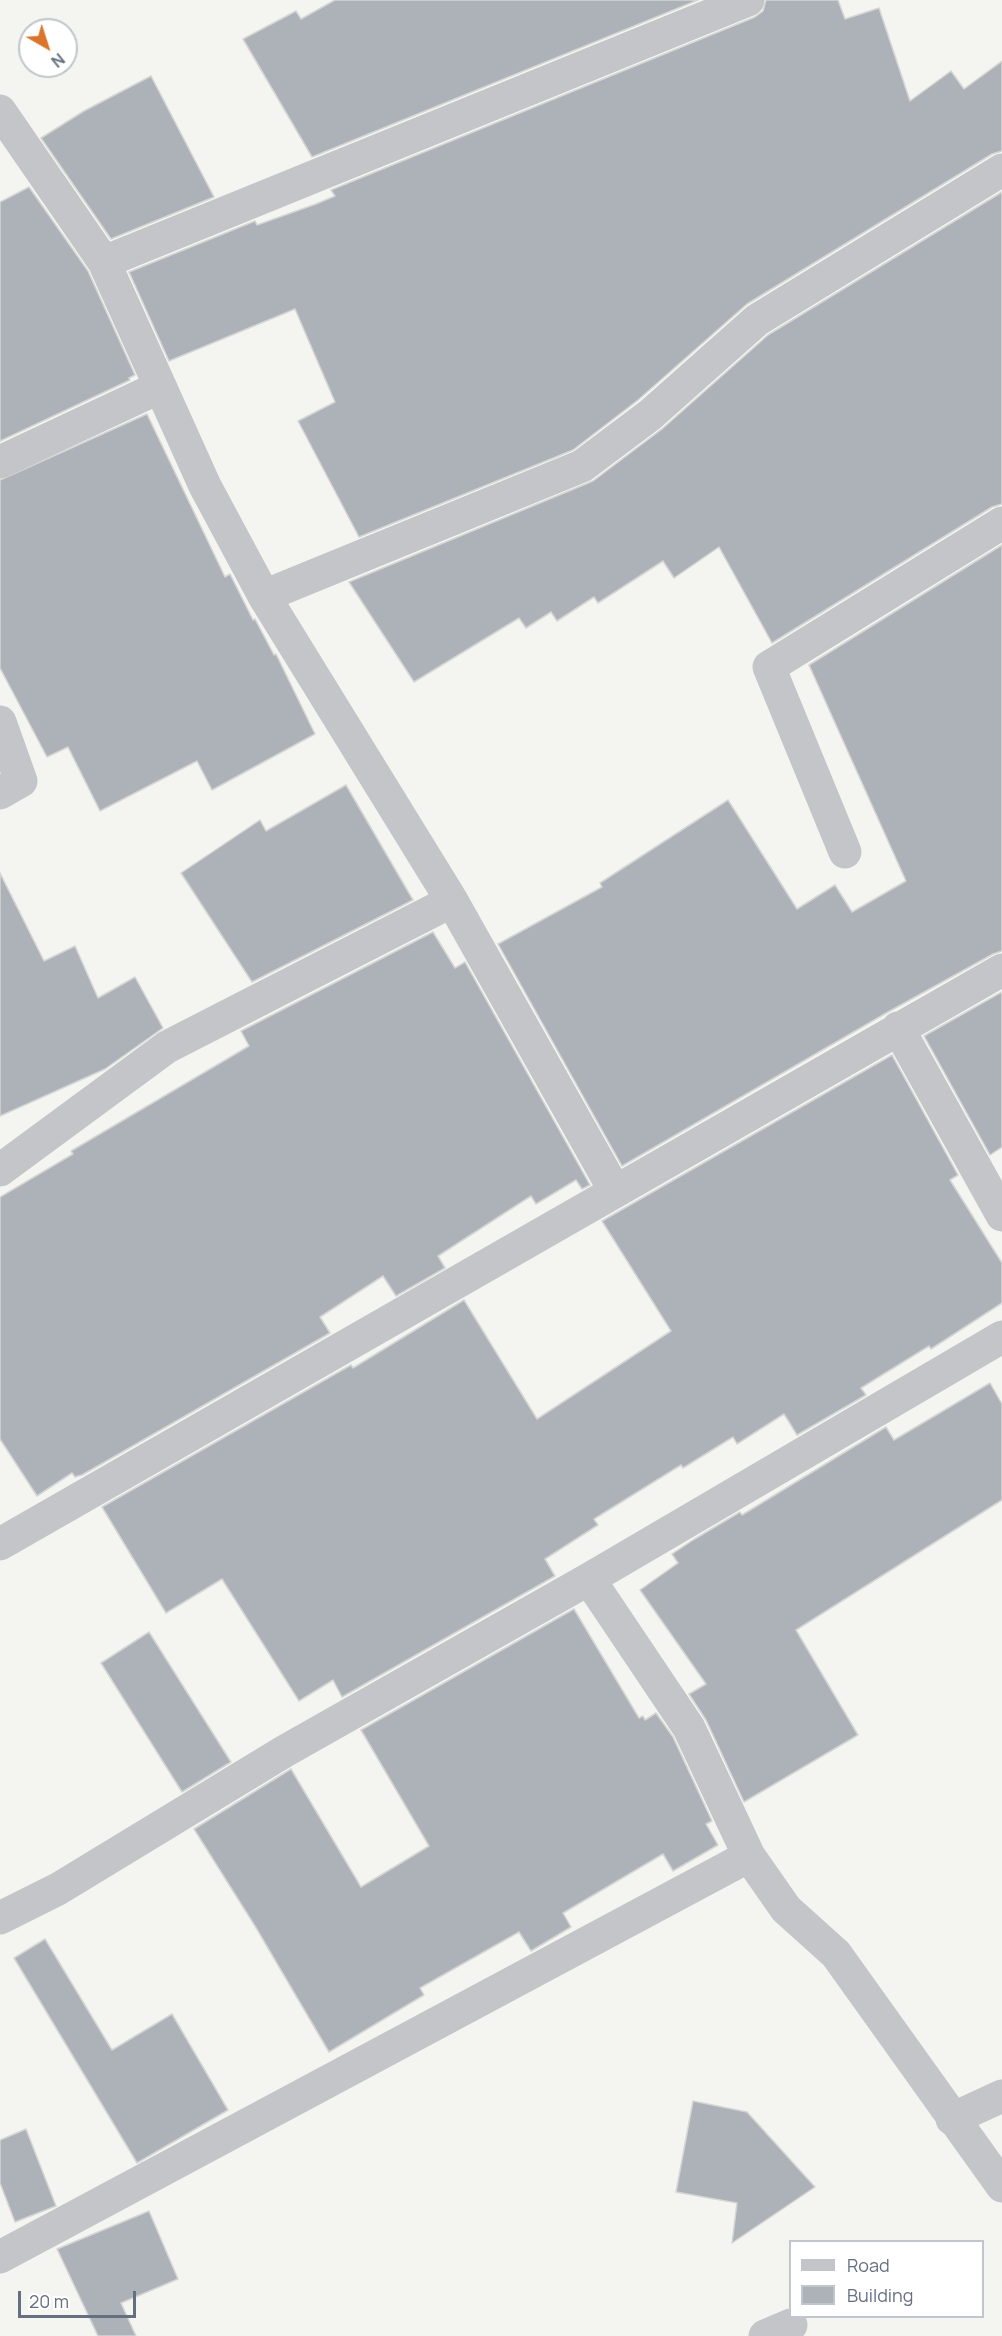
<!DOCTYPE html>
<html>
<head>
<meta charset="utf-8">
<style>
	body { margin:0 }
	#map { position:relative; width:1002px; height:2336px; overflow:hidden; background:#f4f5f1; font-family:Manrope,sans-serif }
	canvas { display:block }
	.legend { position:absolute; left:789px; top:2240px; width:195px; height:78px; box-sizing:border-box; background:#fff; border:2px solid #c1c5cc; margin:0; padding:8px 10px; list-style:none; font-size:18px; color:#656f80 }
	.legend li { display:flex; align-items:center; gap:12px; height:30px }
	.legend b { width:30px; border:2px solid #c1c5cc }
	.north { position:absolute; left:18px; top:18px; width:60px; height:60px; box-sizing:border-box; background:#fff; border:2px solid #c1c5cc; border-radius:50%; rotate:141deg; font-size:16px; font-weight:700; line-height:24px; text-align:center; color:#656f80 }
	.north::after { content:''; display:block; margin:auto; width:21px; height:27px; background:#da752b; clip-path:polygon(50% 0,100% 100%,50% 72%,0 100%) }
	.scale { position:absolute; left:18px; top:2291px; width:118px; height:27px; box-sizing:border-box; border:3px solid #656f80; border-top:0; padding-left:8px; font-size:18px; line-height:21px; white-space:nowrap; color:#656f80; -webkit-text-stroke:4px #fff; paint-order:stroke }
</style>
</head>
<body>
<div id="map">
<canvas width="1002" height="2336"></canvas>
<ul class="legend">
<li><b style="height:8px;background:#c3c5c9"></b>Road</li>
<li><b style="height:16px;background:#adb2b8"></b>Building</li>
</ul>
<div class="north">N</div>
<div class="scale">20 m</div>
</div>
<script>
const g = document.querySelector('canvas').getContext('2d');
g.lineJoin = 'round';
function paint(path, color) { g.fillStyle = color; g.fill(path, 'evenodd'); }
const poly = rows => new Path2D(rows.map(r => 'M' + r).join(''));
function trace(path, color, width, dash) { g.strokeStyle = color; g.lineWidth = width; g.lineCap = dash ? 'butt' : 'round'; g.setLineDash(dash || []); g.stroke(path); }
const building = poly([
	[335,0,698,0,312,157,243,39,296,11,301,19,335,0],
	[766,0,838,0,845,19,879,8,910,101,951,71,964,89,1002,61,1002,151,992,154,747,304,638,400,573,450,359,537,298,421,335,402,295,309,169,361,129,272,255,221,257,225,316,204,335,196,331,190,755,17,763,11,766,0],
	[151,76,214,197,111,239,41,138,84,111,151,76],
	[29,187,88,271,135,375,129,378,130,380,0,441,0,202,29,187],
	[1002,192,1002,504,992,507,772,643,719,547,674,578,663,561,598,603,594,597,557,621,551,612,526,628,519,618,414,682,349,582,593,481,662,429,768,335,1002,192],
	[147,414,225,577,230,574,253,620,255,619,274,655,276,654,315,734,212,790,197,761,100,811,68,747,47,757,0,668,0,480,147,414],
	[1002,545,1002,951,993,954,888,1012,622,1166,498,944,602,887,600,883,728,800,797,909,835,885,852,912,906,881,809,665,1002,545],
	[346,785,413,900,252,982,181,873,260,820,266,831,346,785],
	[0,873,44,961,75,946,98,998,135,977,163,1028,105,1069,0,1116,0,873],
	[433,932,455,968,465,962,590,1185,582,1189,576,1180,536,1204,531,1196,438,1256,445,1268,396,1296,383,1276,320,1317,330,1333,82,1475,75,1477,72,1473,37,1496,0,1439,0,1197,73,1154,71,1151,249,1046,241,1031,433,932],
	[1002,992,1002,1147,990,1155,924,1036,1002,992],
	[892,1055,958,1175,950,1180,1002,1263,1002,1303,931,1349,929,1346,861,1388,866,1395,797,1435,784,1414,737,1444,733,1437,683,1468,681,1465,594,1519,598,1525,545,1559,555,1576,342,1697,333,1680,299,1701,222,1579,166,1613,102,1507,351,1365,353,1368,464,1300,537,1419,671,1331,602,1221,892,1055],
	[990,1383,1002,1404,1002,1500,796,1630,858,1735,744,1802,706,1720,689,1694,706,1684,640,1590,678,1563,672,1554,693,1540,740,1512,742,1515,886,1427,894,1440,990,1383],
	[574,1609,639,1718,643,1716,645,1720,656,1713,673,1737,712,1821,706,1824,718,1845,673,1871,663,1854,563,1913,571,1927,531,1951,519,1932,420,1988,424,1995,329,2052,255,1926,194,1829,291,1769,361,1887,429,1846,361,1730,574,1609],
	[149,1632,231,1762,182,1792,101,1663,149,1632],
	[45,1939,112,2050,172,2014,228,2110,137,2163,14,1958,45,1939],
	[693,2101,747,2112,815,2187,732,2243,737,2203,676,2192,693,2101],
	[26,2129,56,2206,15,2222,0,2183,0,2140,26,2129],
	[149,2211,178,2279,121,2303,136,2336,98,2336,57,2249,149,2211]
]);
paint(building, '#adb2b8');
trace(building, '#d5d6d4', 1.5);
trace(poly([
	[0,111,104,262,205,486,264,596,452,901,615,1191],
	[104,262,748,0],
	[0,462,160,387],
	[264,596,582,466,650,415,757,320,1002,170],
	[0,722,21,781,0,793],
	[845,852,769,667,1002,523],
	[898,1028,1002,1215],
	[0,1170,167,1047,452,901],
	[0,1544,1002,970],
	[589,1579,689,1728,749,1856,786,1909,836,1954,1002,2186],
	[0,1918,58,1889,285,1751,589,1579,1002,1337],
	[952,2119,1002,2096],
	[0,2257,749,1856],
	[765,2336,791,2325]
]), '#c3c5c9', 33);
</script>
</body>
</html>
